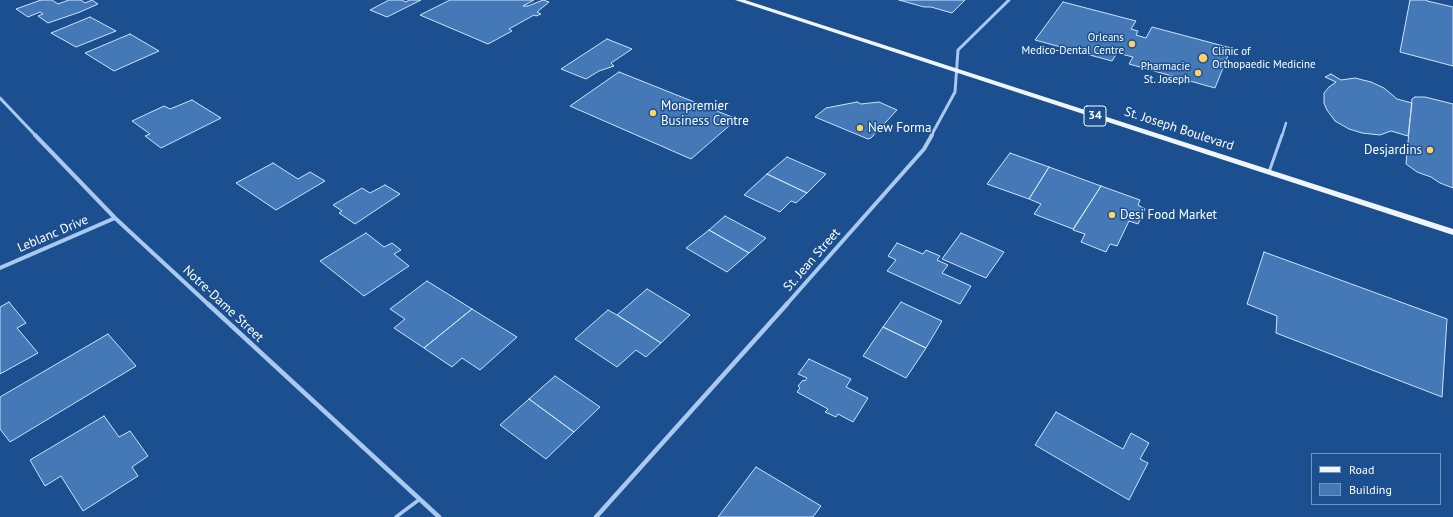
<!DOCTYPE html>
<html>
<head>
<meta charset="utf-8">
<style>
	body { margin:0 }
	#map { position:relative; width:1453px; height:517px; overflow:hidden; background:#1b4f8f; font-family:"PT Sans",sans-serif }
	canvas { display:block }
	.legend { position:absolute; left:1311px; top:453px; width:130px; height:52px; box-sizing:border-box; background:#1b4f8f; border:1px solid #7695bc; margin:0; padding:5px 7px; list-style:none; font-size:12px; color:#fff }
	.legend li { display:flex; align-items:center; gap:8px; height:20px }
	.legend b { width:20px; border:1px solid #7695bc }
</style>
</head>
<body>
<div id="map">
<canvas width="1453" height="517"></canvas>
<ul class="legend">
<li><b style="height:5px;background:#f0f6ff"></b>Road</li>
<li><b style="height:11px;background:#4478b7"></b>Building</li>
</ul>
</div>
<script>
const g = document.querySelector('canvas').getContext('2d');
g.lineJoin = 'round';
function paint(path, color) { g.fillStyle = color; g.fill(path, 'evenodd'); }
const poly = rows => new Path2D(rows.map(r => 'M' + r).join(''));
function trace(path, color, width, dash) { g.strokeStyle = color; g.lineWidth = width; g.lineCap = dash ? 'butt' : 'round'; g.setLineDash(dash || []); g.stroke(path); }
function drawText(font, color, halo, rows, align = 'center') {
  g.font = font + ' "PT Sans",sans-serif'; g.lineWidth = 3; g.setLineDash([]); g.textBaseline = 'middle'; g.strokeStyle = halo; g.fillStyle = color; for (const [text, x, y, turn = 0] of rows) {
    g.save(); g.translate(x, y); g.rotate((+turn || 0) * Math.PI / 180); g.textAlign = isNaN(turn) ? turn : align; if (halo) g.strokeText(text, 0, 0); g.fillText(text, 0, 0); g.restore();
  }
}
const building = poly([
	[41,0,52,0,58,4,69,0,81,0,85,3,92,0,98,4,80,12,48,23,38,16,43,14,40,12,28,17,16,9,41,0],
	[389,0,401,0,406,2,409,0,421,0,387,17,370,10,389,0],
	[450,0,534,0,523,6,528,6,543,0,549,2,537,12,541,14,536,16,534,15,509,29,512,31,488,44,420,15,450,0],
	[899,0,965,0,952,13,931,7,924,7,899,0],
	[1410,0,1427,0,1427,1,1453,7,1453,66,1400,52,1410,0],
	[1063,2,1136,21,1131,29,1138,31,1136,35,1146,38,1152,27,1231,48,1215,88,1129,64,1133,57,1117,53,1112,61,1035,40,1063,2],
	[90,17,116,31,76,47,51,33,90,17],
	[130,34,159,51,114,71,85,53,130,34],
	[607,39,632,49,611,63,614,66,599,71,586,79,561,69,607,39],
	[619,72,737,119,691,159,570,106,619,72],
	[1331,74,1341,80,1355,78,1371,82,1384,88,1397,99,1412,103,1408,136,1391,131,1380,135,1362,133,1349,129,1335,121,1327,110,1324,103,1324,93,1329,87,1336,82,1325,77,1331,74],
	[1415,97,1425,97,1453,104,1453,188,1440,183,1431,177,1417,172,1406,164,1412,99,1415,97],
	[192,100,221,118,161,148,145,136,150,134,132,121,164,106,170,109,192,100],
	[857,102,861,104,879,102,897,110,871,138,868,139,815,117,826,108,857,102],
	[1010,153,1049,167,1029,199,987,184,1010,153],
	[787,157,826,174,807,193,767,174,787,157],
	[273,163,298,179,310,172,325,181,276,210,236,183,273,163],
	[1049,167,1101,186,1073,229,1034,214,1041,204,1029,199,1049,167],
	[767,174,807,193,796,203,791,201,780,212,744,195,767,174],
	[385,185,400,194,355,224,339,213,342,211,333,205,362,188,370,193,385,185],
	[1101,186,1140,200,1138,205,1145,209,1138,224,1129,221,1117,246,1110,244,1106,252,1081,242,1085,234,1073,230,1101,186],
	[725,216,766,238,749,253,709,230,725,216],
	[709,230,749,253,727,272,686,248,709,230],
	[366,233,384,247,392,243,401,250,394,254,409,266,364,296,320,261,366,233],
	[961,233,1004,252,986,278,942,259,961,233],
	[897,243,923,254,926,250,940,256,937,260,948,265,942,273,971,286,960,304,887,271,896,260,888,256,897,243],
	[1264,252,1447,319,1442,397,1276,333,1277,316,1247,304,1264,252],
	[427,281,472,309,424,348,394,328,405,319,390,309,427,281],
	[647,289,690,315,661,343,617,315,647,289],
	[9,302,26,323,17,328,38,353,0,374,0,307,9,302],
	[901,302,942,321,926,348,883,327,901,302],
	[472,309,517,337,480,370,462,358,452,367,424,348,472,309],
	[608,310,617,315,661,343,646,357,636,350,617,367,575,339,608,310],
	[883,327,926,348,906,378,863,356,883,327],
	[108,334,136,366,10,442,0,429,0,397,108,334],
	[809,359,851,379,846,387,868,398,853,422,838,414,836,417,825,412,828,409,797,392,800,388,798,386,803,380,805,381,807,378,798,374,809,359],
	[555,376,600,407,574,432,529,399,555,376],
	[529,399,574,432,546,459,500,425,529,399],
	[1056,412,1123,449,1131,433,1149,443,1140,459,1148,463,1129,500,1035,445,1056,412],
	[104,416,119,437,130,431,148,456,132,467,138,476,83,511,61,476,45,486,30,460,104,416],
	[756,467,821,506,813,517,718,517,756,467]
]);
paint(building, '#4478b7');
trace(building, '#cfe3fa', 1);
trace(poly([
	[1282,136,1286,123]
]), '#a9c9ee', 2.5);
trace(poly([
	[1269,172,1282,135]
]), '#a9c9ee', 3);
trace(poly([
	[396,517,420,499]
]), '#a9c9ee', 3.5);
trace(poly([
	[0,98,36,136],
	[931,136,955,92,958,50,1009,0]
]), '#a9c9ee', 3);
trace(poly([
	[35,135,115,218,209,305],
	[0,268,115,218],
	[786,305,924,149,932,135]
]), '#a9c9ee', 4);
trace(poly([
	[208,304,439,517],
	[596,517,787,304]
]), '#a9c9ee', 4.5);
paint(poly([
	[735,0,745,0,1453,229,1453,235,735,0]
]), '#f0f6ff');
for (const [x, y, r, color] of [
	[1132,44,4,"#ffd166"],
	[1203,58,5,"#ffd166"],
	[1198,73,4,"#ffd166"],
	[653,113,4,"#ffd166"],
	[860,128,4,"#ffd166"],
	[1430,150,4,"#ffd166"],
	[1112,215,4,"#ffd166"]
]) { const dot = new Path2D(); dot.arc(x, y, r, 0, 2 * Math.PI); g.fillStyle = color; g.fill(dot); trace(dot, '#1b4f8f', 1.5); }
drawText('11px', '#fff', '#1b4f8f', [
	["Orleans",1124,38],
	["Medico-Dental Centre",1124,51],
	["Clinic of",1212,52,"left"],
	["Orthopaedic Medicine",1212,65,"left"],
	["Pharmacie",1190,67],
	["St. Joseph",1190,80]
], 'right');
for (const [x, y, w] of [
	[1095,116,22]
]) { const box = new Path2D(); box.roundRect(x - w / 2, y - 10, w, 20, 3); g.fillStyle = '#1b4f8f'; g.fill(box); trace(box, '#fff', 1); }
drawText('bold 12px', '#fff', null, [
	["34",1095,116]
]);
drawText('13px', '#fff', '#1b4f8f', [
	["Monpremier",661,106],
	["Business Centre",661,121],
	["New Forma",868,128],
	["Desjardins",1422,150,"right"],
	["Desi Food Market",1120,215]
], 'left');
drawText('13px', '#fff', '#1b4f8f', [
	["St. Joseph Boulevard",1179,129,18],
	["Leblanc Drive",53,234,-23],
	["St. Jean Street",812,260,-49],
	["Notre-Dame Street",223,304,43]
]);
</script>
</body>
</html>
